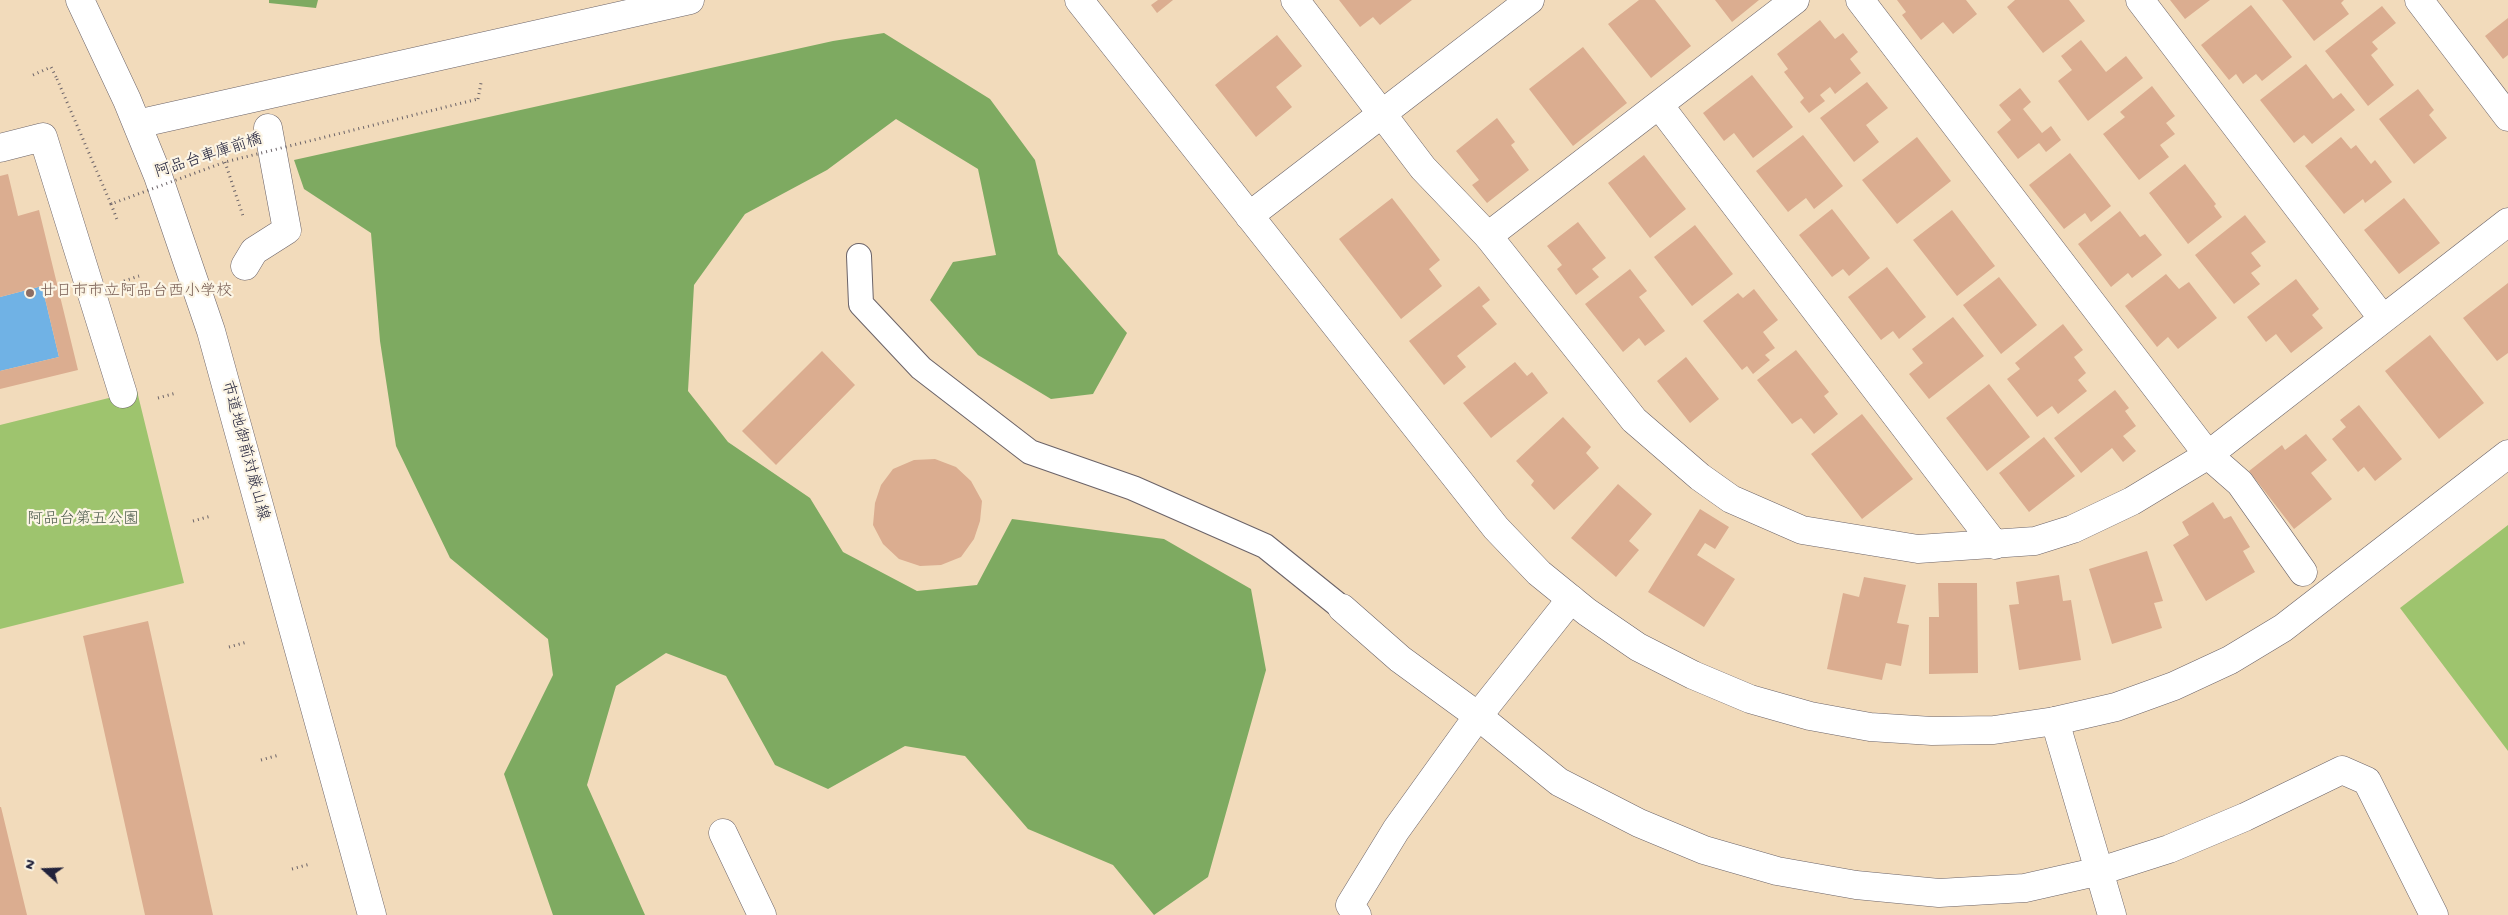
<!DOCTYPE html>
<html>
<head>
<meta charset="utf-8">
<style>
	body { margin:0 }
	#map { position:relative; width:2508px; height:915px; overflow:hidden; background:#f2dbbb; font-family:"Gochi Hand",sans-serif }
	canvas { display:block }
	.north { position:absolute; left:20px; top:845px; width:50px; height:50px; -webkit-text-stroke:4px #fcf5e5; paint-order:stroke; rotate:290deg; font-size:14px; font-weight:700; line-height:20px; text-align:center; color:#22223b }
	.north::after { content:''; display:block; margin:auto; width:18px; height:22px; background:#22223b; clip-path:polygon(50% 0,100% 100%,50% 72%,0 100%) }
</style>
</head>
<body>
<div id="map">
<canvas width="2508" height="915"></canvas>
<div class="north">N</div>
</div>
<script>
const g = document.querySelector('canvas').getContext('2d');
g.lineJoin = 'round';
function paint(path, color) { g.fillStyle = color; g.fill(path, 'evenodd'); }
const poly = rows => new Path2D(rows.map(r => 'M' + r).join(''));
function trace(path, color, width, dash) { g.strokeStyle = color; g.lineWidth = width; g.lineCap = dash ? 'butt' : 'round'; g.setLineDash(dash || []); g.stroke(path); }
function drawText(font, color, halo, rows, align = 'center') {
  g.font = font + ' "Gochi Hand","Klee One",sans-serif'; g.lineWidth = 4.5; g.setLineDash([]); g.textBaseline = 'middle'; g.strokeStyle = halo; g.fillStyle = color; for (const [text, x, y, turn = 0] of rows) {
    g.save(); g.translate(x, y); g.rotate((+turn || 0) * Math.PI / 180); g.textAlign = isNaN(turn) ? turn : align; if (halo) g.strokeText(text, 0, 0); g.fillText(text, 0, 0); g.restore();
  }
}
paint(poly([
	[137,391,184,583,0,629,0,425],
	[2508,525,2508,751,2400,608]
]), '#9ec46e');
paint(poly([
	[269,0,318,0,316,8,269,3],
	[884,33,990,99,1035,160,1058,254,1127,333,1093,394,1051,399,978,355,930,300,953,262,996,255,978,169,896,119,827,170,745,214,694,285,688,391,728,442,810,498,843,552,917,591,977,585,1012,519,1164,539,1251,589,1266,670,1208,877,1154,915,1113,865,1028,829,965,756,905,746,828,789,775,765,726,676,666,653,616,686,587,785,645,915,553,915,504,774,553,675,548,639,450,558,396,446,380,341,371,233,304,189,294,160,833,41]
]), '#7eaa61');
paint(poly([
	[42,286,59,357,0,371,0,297]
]), '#70b2e5');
paint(poly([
	[1158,0,1173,0,1157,13,1151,5],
	[1339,0,1412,0,1380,25,1373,17,1360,27],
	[1639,0,1655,0,1691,46,1651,78,1608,24],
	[1715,0,1759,0,1732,22],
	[1897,0,1966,0,1977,14,1953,34,1943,22,1921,40,1902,15,1906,12],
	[2015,0,2069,0,2085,21,2043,53,2007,7],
	[2170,0,2210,0,2185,19],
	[2282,0,2344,0,2341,3,2349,14,2314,41],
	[2251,5,2292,57,2262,81,2256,74,2243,84,2236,74,2229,80,2201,45],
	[2382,6,2396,23,2372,42,2378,49,2371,55,2394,85,2368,106,2325,51],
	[2508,18,2508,55,2503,59,2485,36],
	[1820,20,1835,39,1843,33,1858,52,1850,59,1861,73,1835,94,1830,87,1820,95,1825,101,1809,113,1800,102,1804,98,1784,72,1788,69,1777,54],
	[1277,35,1302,66,1276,87,1292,107,1256,137,1215,85],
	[2081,40,2106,72,2126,56,2143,78,2088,121,2058,81,2072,70,2061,56],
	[1583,47,1627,103,1573,146,1529,89],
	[2306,64,2333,99,2341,93,2355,110,2312,144,2304,135,2294,143,2260,100],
	[1752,75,1793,127,1753,158,1734,133,1724,141,1703,113],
	[1867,82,1888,108,1866,125,1879,142,1854,162,1820,118],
	[2152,86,2175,116,2166,123,2175,134,2160,145,2169,157,2139,180,2103,134,2125,117,2120,112],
	[2020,88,2031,102,2023,109,2042,133,2051,126,2061,140,2046,152,2039,143,2018,159,1997,132,2011,120,1999,105],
	[2418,89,2434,110,2429,115,2447,138,2414,164,2379,119],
	[1497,118,1515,142,1511,145,1529,170,1487,203,1472,185,1479,180,1456,151],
	[1803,135,1843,186,1814,209,1806,198,1788,212,1756,171],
	[1917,137,1951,181,1897,224,1862,180],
	[2341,137,2351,149,2356,145,2371,164,2375,160,2392,182,2365,203,2363,199,2344,214,2305,166],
	[2070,153,2111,206,2091,222,2085,213,2064,229,2029,185],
	[1644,155,1686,209,1650,238,1608,183],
	[2185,164,2216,204,2214,206,2222,217,2188,244,2149,193],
	[8,174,18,216,39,210,78,370,0,389,0,371,59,357,42,286,0,297,0,176],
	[1392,198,1440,260,1429,269,1442,286,1401,319,1339,239],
	[2404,198,2440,243,2399,274,2364,230],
	[1832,209,1870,258,1849,276,1843,269,1832,277,1799,235],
	[1952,210,1995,266,1957,296,1913,240],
	[2120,211,2140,237,2145,234,2162,255,2132,278,2128,273,2111,287,2078,244],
	[2245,215,2266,242,2251,253,2261,266,2251,273,2260,284,2234,304,2195,255],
	[1578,222,1606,258,1592,269,1599,277,1576,295,1557,269,1562,265,1547,246],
	[1695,225,1733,274,1692,306,1654,257],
	[1887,267,1926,317,1899,339,1893,331,1881,340,1848,297],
	[1630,269,1647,291,1639,297,1665,331,1645,346,1639,338,1623,352,1585,304],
	[2166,274,2179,289,2189,282,2217,318,2178,349,2168,337,2157,347,2125,306],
	[1999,277,2037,325,2001,354,1963,305],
	[2296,279,2319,309,2312,315,2323,328,2291,353,2276,334,2266,342,2247,317],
	[2508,283,2508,353,2497,361,2463,318],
	[1479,286,1490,300,1482,306,1497,324,1457,356,1466,367,1444,385,1409,341],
	[1754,289,1778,320,1763,332,1775,348,1765,355,1770,360,1753,374,1747,366,1742,370,1703,321,1738,293,1743,298],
	[1953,317,1984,356,1929,399,1909,374,1923,363,1912,349],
	[2063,324,2083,350,2074,357,2086,373,2078,380,2087,391,2058,414,2052,406,2037,417,2007,379,2020,369,2015,363],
	[2430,335,2484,403,2439,439,2385,371],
	[1796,350,1829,392,1824,396,1838,414,1814,434,1801,418,1792,424,1757,380],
	[822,351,855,385,776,465,742,431],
	[1686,357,1719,399,1690,423,1657,381],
	[1515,362,1527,376,1532,372,1548,393,1491,438,1463,403],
	[1989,384,2030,437,1987,471,1946,418],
	[2115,390,2129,408,2125,411,2136,426,2123,436,2136,451,2123,462,2112,448,2081,473,2054,438],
	[2359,405,2402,459,2375,481,2364,467,2358,472,2332,439,2346,427,2340,420],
	[1862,414,1913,479,1862,519,1811,454],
	[1563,417,1591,447,1586,453,1599,468,1554,510,1531,485,1534,481,1516,461],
	[2306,434,2327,460,2311,473,2332,499,2294,529,2249,471,2282,445,2285,450],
	[2044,437,2075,476,2029,512,1999,473],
	[935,459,956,467,971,481,982,501,980,521,974,539,961,557,941,565,920,566,899,559,883,544,873,525,875,503,881,485,893,469,914,460],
	[1618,484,1652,514,1629,541,1639,550,1616,577,1571,538],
	[2213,502,2224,519,2231,516,2250,547,2243,551,2255,572,2206,601,2173,545,2189,535,2182,522],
	[1700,509,1729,527,1715,549,1705,543,1697,555,1735,579,1704,627,1648,592],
	[2147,551,2163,601,2154,603,2162,628,2112,644,2089,569],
	[2059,575,2063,601,2071,600,2081,660,2019,670,2009,605,2019,604,2016,582],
	[1864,577,1906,585,1897,623,1909,625,1901,666,1886,663,1882,680,1827,669,1843,593,1859,597],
	[1938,583,1977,583,1978,673,1929,674,1929,617,1939,617],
	[148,621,213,915,145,915,83,636],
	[0,807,1,807,27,915,0,915]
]), '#dbad90');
const service = poly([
	[859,256,861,304,921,368,1030,452,1133,488,1265,546,1342,608]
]);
const pedestrian = poly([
	[1382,114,1423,168,1488,236],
	[0,148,43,137,123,394],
	[245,266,254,251,287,230,268,128],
	[2208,455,2240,483,2303,572],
	[1478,716,1571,599]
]);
const minor = poly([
	[1295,0,1382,114],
	[1795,0,1488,236,1634,420,1700,477,1731,499,1802,530,1918,549,2035,541,2073,529,2132,501,2208,455,2508,222],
	[1860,0,2208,455],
	[2140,0,2383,319],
	[2419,0,2508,117],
	[1659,105,1995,545],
	[1342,608,1400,659,1478,716,1559,782,1639,823,1704,850,1777,871,1856,885,1939,893,2025,888,2100,871,2169,849,2245,817,2342,770,2367,781,2434,915],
	[2055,721,2112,915],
	[723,833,762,915],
	[1357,915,1350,905,1396,830,1478,716]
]);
const tertiary = poly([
	[80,0,127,100,158,176,211,331,372,915],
	[1079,0,1496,528,1539,573,1587,612,1638,647,1693,675,1750,699,1810,716,1870,727,1932,731,1994,730,2055,721,2116,707,2174,686,2230,660,2283,628,2508,454],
	[137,124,690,0],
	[1249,216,1530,0]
]);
trace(service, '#6b6368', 26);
trace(pedestrian, '#6b6368', 29);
trace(minor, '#6b6368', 29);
trace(tertiary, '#6b6368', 29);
trace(poly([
	[33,75,51,67,57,79],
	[478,99,481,83],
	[225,162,243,216],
	[111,204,118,222],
	[124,281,139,276],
	[158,398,176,393],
	[193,521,211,516],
	[229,647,247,642],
	[261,760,279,755],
	[292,869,310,864]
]), '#6b6368', 3, [1, 4]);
trace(service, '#fff', 24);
trace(pedestrian, '#fff', 28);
trace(minor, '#fff', 28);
trace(tertiary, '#fff', 28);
trace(poly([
	[57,79,111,204,225,162,478,99]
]), '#6b6368', 3, [1, 4]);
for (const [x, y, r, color] of [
	[30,293,5,"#8d6e63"]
]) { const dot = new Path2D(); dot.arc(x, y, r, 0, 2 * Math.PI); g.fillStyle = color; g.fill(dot); trace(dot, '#fcf5e5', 2); }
drawText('16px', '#22223b', '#fcf5e5', [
	["阿品台車庫前橋",209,157,-18],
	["市道地御前対厳山線",244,451,75]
]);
drawText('16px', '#785e54', '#fcf5e5', [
	["廿日市市立阿品台西小学校",40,293]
], 'left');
drawText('16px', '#4d5b4d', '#fcf5e5', [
	["阿品台第五公園",83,521]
]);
</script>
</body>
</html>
